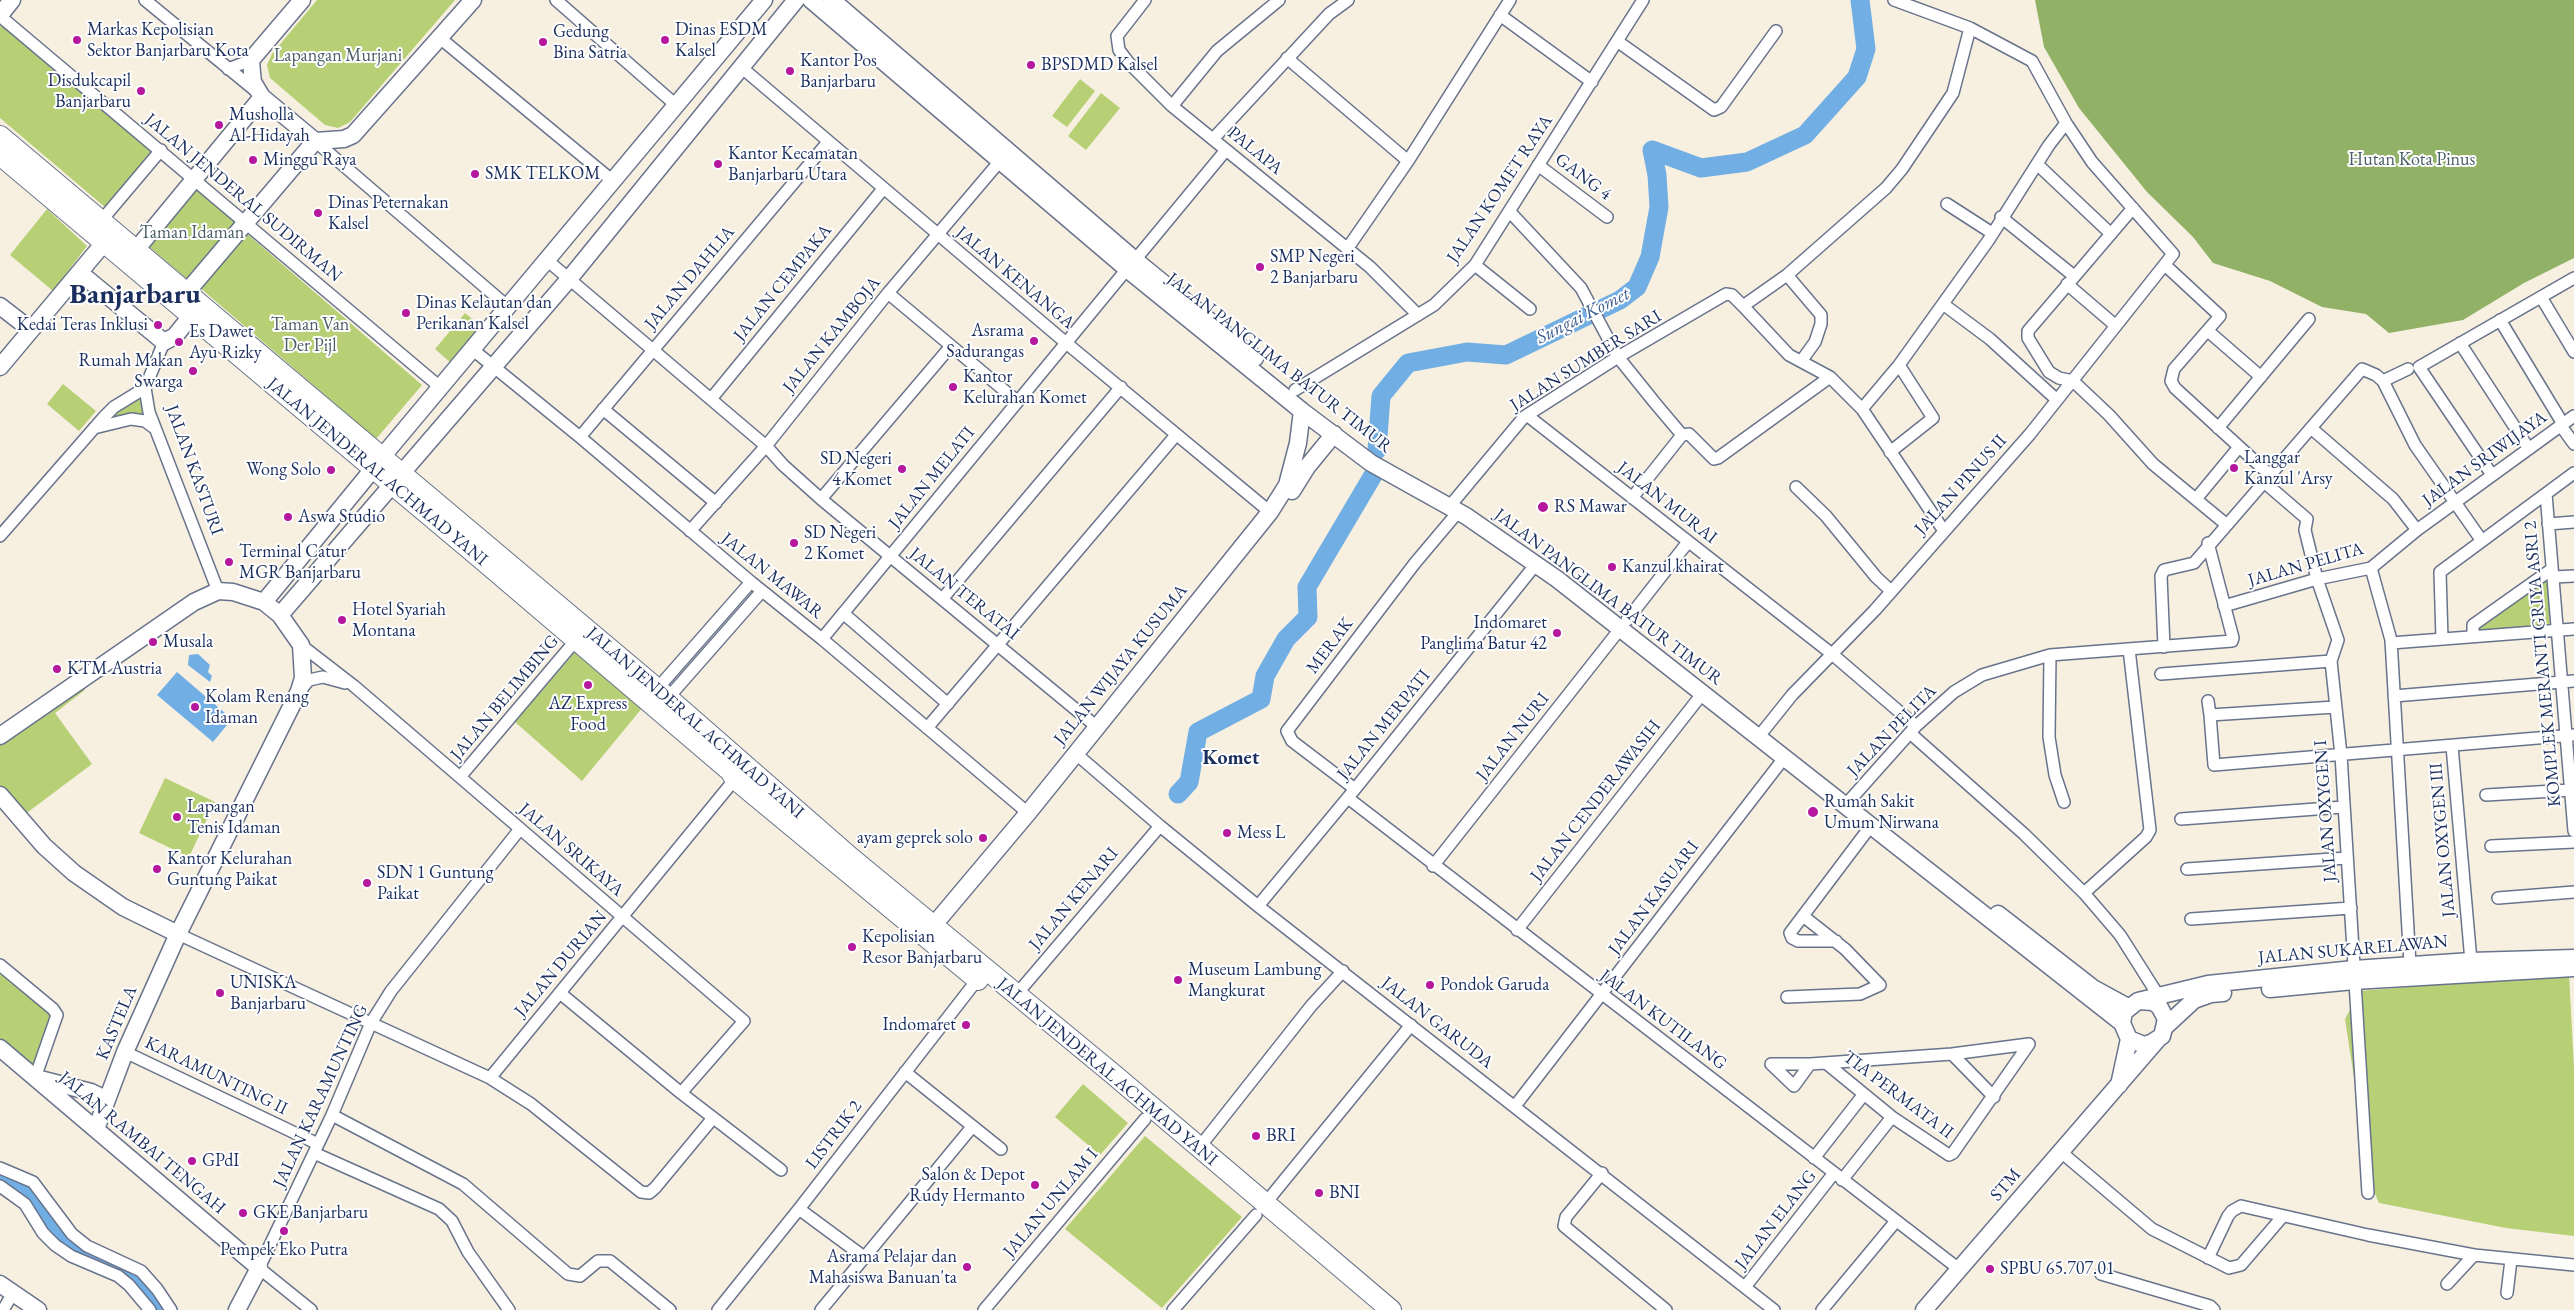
<!DOCTYPE html>
<html>
<head>
<meta charset="utf-8">
<style>
	body { margin:0 }
	canvas { display:block; background:#f7f0e1 }
</style>
</head>
<body>
<canvas width="2574" height="1310"></canvas>
<script>
const g = document.querySelector('canvas').getContext('2d');
g.lineJoin = 'round';
function paint(path, color) { g.fillStyle = color; g.fill(path, 'evenodd'); }
const poly = rows => new Path2D(rows.map(r => 'M' + r).join(''));
function trace(path, color, width, dash) { g.strokeStyle = color; g.lineWidth = width; g.lineCap = dash ? 'butt' : 'round'; g.setLineDash(dash || []); g.stroke(path); }
function drawText(font, color, halo, rows, align = 'center') {
  g.font = font + ' "EB Garamond",serif'; g.lineWidth = 4; g.setLineDash([]); g.textBaseline = 'middle'; g.strokeStyle = halo; g.fillStyle = color; for (const [text, x, y, turn = 0] of rows) {
    g.save(); g.translate(x, y); g.rotate((+turn || 0) * Math.PI / 180); g.textAlign = isNaN(turn) ? turn : align; if (halo) g.strokeText(text, 0, 0); g.fillText(text, 0, 0); g.restore();
  }
}
paint(poly([
	[317,0,455,0,350,122,338,128,325,125,270,78,267,65,272,54],
	[2,24,153,151,106,208,0,118,0,27],
	[1080,79,1095,91,1067,127,1052,116],
	[1101,93,1120,108,1086,150,1068,136],
	[196,187,237,222,188,280,146,244],
	[47,209,87,246,53,291,10,255],
	[245,232,422,385,376,439,198,286],
	[465,313,483,328,452,364,435,349],
	[63,384,96,411,79,431,47,404],
	[139,396,144,417,107,422,108,418],
	[2547,577,2550,627,2473,631],
	[575,652,643,707,582,781,515,722],
	[80,682,85,690,55,713,92,764,24,815,0,785,0,740],
	[165,778,215,802,189,857,139,833],
	[0,969,45,1007,53,1022,31,1070,0,1044],
	[2569,974,2574,1068,2574,1236,2506,1228,2379,1203,2370,1182,2345,1019,2360,991],
	[1083,1084,1128,1123,1100,1155,1055,1117],
	[1145,1136,1242,1217,1162,1308,1065,1229]
]), '#b7d075');
paint(poly([
	[2035,0,2574,0,2574,258,2524,283,2463,320,2389,333,2366,314,2322,307,2270,281,2213,263,2193,237,2147,192,2079,108,2044,47]
]), '#91b266');
paint(poly([
	[198,654,210,665,208,672,212,676,210,682,188,665,189,655],
	[177,672,232,719,213,742,157,695]
]), '#71aee3');
trace(poly([
	[1377,450,1381,396,1408,363,1467,352,1506,355,1620,300,1637,287,1650,257,1659,207,1657,175,1652,150,1701,168,1747,162,1805,135,1857,77,1866,49,1860,0],
	[1178,794,1189,782,1198,732,1261,699,1265,676,1286,639,1308,617,1307,587,1375,472],
	[0,1174,16,1183,44,1220,70,1243,120,1267,136,1280,157,1310]
]), '#71aee3', 19);
const street = poly([
	[145,0,256,91],
	[556,0,677,106],
	[1145,0,1117,36,1119,50,1128,62,1172,106,1370,267,1418,315],
	[1500,15,1592,82],
	[0,16,440,387],
	[440,38,614,182],
	[1617,41,1714,110,1721,107,1776,31],
	[1287,58,1408,161],
	[741,67,1065,342,1270,512],
	[228,69,251,60],
	[1172,106,1217,51,1279,0],
	[1213,139,1329,14,1348,0],
	[315,141,507,306],
	[1538,165,1607,217],
	[2038,165,2111,234],
	[1947,204,1992,233],
	[2133,208,2028,331,2028,338,2049,372,2059,378,2073,381,2109,415,2153,464,2227,525],
	[1510,212,1581,288,1618,357,1655,403,1682,435,1689,434,1714,459,1718,458,1830,377],
	[2001,217,2074,276],
	[101,221,161,150],
	[1347,249,1408,161,1510,0],
	[1135,260,1226,150],
	[548,261,766,446,783,465,821,499,1097,727],
	[1475,265,1530,309],
	[2165,265,2220,316,2174,369,2171,381,2175,388,2270,475],
	[2067,284,2116,326],
	[888,293,1017,401],
	[2541,297,2574,352],
	[1943,304,1990,339,2057,400],
	[1743,306,1787,275],
	[2500,320,2563,424],
	[2208,331,2261,377],
	[164,342,145,388,149,412,218,591],
	[2460,343,2529,449],
	[472,349,580,437,751,582,822,639,1028,813],
	[1802,360,1815,342,1821,324,1821,315,1787,275,1886,188,1902,169,1953,93,1970,28],
	[1899,365,1988,241,2049,145,2066,123],
	[2383,381,2408,369],
	[1295,390,1434,305,1475,265,1643,0],
	[711,399,883,189],
	[603,409,716,503],
	[1862,409,1899,365,1933,418,1890,452],
	[1528,416,1832,654,1916,726],
	[2561,426,2574,444],
	[94,428,131,419,145,421,153,427],
	[2218,428,2309,319],
	[2311,428,2393,499,2417,530],
	[580,437,828,142],
	[2492,475,2419,367,2574,278],
	[2264,482,2307,519,2305,530,2317,579,2338,640,2331,661,2341,755,2368,1193],
	[1796,487,1826,516,1876,577,1891,591],
	[2546,494,2574,831],
	[1632,498,1682,435],
	[821,499,951,346],
	[2196,499,2239,447],
	[1454,501,1524,417,1618,357,1726,294,1732,295,1743,306,1789,355,1830,377,1862,409,1944,531],
	[2548,524,2574,522],
	[690,531,766,446,888,293,1000,161],
	[0,536,103,418,114,407,145,388],
	[2371,568,2391,640,2410,964],
	[2553,577,2574,576],
	[943,598,1121,387],
	[2224,606,2317,579,2371,568,2417,530,2574,416],
	[843,613,948,704],
	[1627,620,1688,542],
	[2473,636,2473,625,2552,569],
	[822,639,1127,269],
	[2442,639,2440,572,2574,473],
	[2391,643,2574,629],
	[301,645,354,686,744,1021,681,1093],
	[2164,647,2161,576,2164,570,2194,563,2362,369,2376,375,2383,381,2415,445,2482,541],
	[2050,655,2049,737,2055,775,2064,802],
	[2161,674,2331,661],
	[301,689,309,680,323,677,345,683],
	[657,689,751,582],
	[2394,696,2574,681],
	[668,698,762,591],
	[2208,701,2210,715],
	[2335,707,2210,715,2214,765,2574,735],
	[927,728,1176,435],
	[1764,730,1792,695,1875,610,2030,434,2173,254,2092,162,2066,123,2032,61,1970,28,1894,0],
	[1910,733,2024,834,2084,893,2120,935,2158,995],
	[2452,746,2471,961],
	[1082,759,1160,826,1258,906,1774,1310],
	[460,777,576,640],
	[1355,789,1292,741,1287,731,1415,563,1458,512],
	[2486,795,2571,790],
	[1348,798,1959,1269],
	[1850,800,1916,726,1954,692,1982,675,2050,655,2232,641,2233,638,2208,543],
	[2181,819,2343,807],
	[2491,846,2574,842],
	[1433,866,1620,629],
	[2187,869,2347,858],
	[2084,893,2146,837,2150,830,2129,649],
	[2498,898,2574,892],
	[1258,906,1355,789,1536,564],
	[2191,919,2351,908],
	[1517,930,1702,694],
	[178,934,490,1078,531,1104,641,1192,649,1193,655,1188,713,1118],
	[1836,941,1798,941,1792,938,1790,933,1870,827],
	[0,965,53,1009,57,1015,35,1078],
	[560,993,681,1093,781,1170],
	[1016,995,1160,826],
	[1787,997,1860,994,1880,985,1845,949,1803,916],
	[125,1052,318,1144],
	[1952,1054,1994,1097],
	[1826,1063,1892,1117,1949,1155,1953,1153,2029,1044],
	[1810,1064,1794,1086,1771,1064,1810,1064,1952,1054,2029,1044],
	[905,1072,1001,1149],
	[490,1078,735,779],
	[1515,1106,1784,758],
	[332,1115,463,1184,568,1274,580,1276,598,1261,610,1261,670,1310],
	[1198,1149,1311,1006,1343,971],
	[2061,1152,2152,1229,2229,1268,2241,1265,2283,1216],
	[314,1153,439,1209,452,1221,468,1252,509,1310],
	[1814,1158,1864,1094],
	[0,1168,33,1182,72,1234,87,1246,141,1271,157,1289,171,1310],
	[1602,1173,1566,1217,1564,1226,1666,1310],
	[1842,1180,1892,1117],
	[0,1186,25,1204,43,1233,55,1245,71,1256,118,1276,129,1285,150,1310],
	[1264,1205,1411,1025],
	[799,1209,864,1257],
	[2208,1258,2228,1216,2232,1211,2241,1206,2368,1235,2474,1255,2574,1265],
	[2101,1274,2210,1306,2214,1310],
	[2447,1284,2474,1255],
	[1745,1287,1834,1173],
	[2507,1293,2511,1260],
	[3,1310,13,1293],
	[311,1310,259,1268,332,1115,371,1023,391,991,520,829],
	[718,1310,799,1209,977,980],
	[821,1310,972,1127],
	[984,1310,1145,1119],
	[1173,1310,1256,1215],
	[1822,1310,1896,1221]
]);
const secondary = poly([
	[302,0,251,60,252,73,253,82,262,97,315,141],
	[811,0,1127,269,1302,411,1371,463,1466,516,1557,579,2122,1023],
	[832,0,1135,260,1255,358],
	[0,15,12,0],
	[315,141,344,139,353,135,473,0],
	[135,251,262,97],
	[80,273,164,342,175,336,191,316],
	[186,293,315,141],
	[0,306,31,330],
	[0,367,104,243],
	[382,457,764,0],
	[401,474,569,279,796,0],
	[1292,491,1307,467,1334,434],
	[264,602,373,469],
	[280,615,392,485],
	[0,736,194,602,218,591,233,592,264,602,280,615,301,645,303,678,299,691,178,934,125,1052,96,1129],
	[0,795,44,846,74,873,123,907,178,934],
	[1998,914,2093,988,2128,1007],
	[933,926,1028,813,1270,512,1287,485,1298,443,1302,411],
	[2270,989,2354,981,2574,968],
	[2138,1001,2208,984,2354,969,2471,961,2574,958],
	[2166,1026,2194,1000,2211,994,2223,993],
	[0,1048,259,1268,237,1310],
	[40,1079,91,1092,107,1100],
	[2119,1085,2129,1039,2122,1023,2124,1012,2138,1001,2153,1002,2159,1006,2166,1019,2162,1036,2151,1043,2144,1045,2129,1039],
	[0,1284,38,1310],
	[1924,1310,2158,1039]
]);
const highway = poly([
	[0,136,668,698,850,857,1113,1074,1391,1310],
	[0,155,485,562,730,771,735,779,978,980]
]);
trace(street, '#68738c', 14);
trace(secondary, '#68738c', 19);
trace(highway, '#68738c', 22);
trace(street, '#fff', 11);
trace(secondary, '#fff', 16);
trace(highway, '#fff', 20);
for (const [x, y, r, color] of [
	[77,40,5,"#b5179e"],
	[665,40,5,"#b5179e"],
	[543,42,5,"#b5179e"],
	[1031,65,5,"#b5179e"],
	[790,71,5,"#b5179e"],
	[141,91,5,"#b5179e"],
	[219,125,5,"#b5179e"],
	[253,160,5,"#b5179e"],
	[718,164,5,"#b5179e"],
	[475,174,5,"#b5179e"],
	[318,213,5,"#b5179e"],
	[1260,267,5,"#b5179e"],
	[406,313,5,"#b5179e"],
	[158,325,5,"#b5179e"],
	[1034,341,5,"#b5179e"],
	[179,342,5,"#b5179e"],
	[193,371,5,"#b5179e"],
	[953,387,5,"#b5179e"],
	[2234,468,5,"#b5179e"],
	[902,469,5,"#b5179e"],
	[331,470,5,"#b5179e"],
	[1543,507,6,"#b5179e"],
	[288,517,5,"#b5179e"],
	[794,543,5,"#b5179e"],
	[229,562,5,"#b5179e"],
	[1612,567,5,"#b5179e"],
	[342,620,5,"#b5179e"],
	[1557,633,5,"#b5179e"],
	[153,642,5,"#b5179e"],
	[57,669,5,"#b5179e"],
	[588,685,5,"#b5179e"],
	[195,707,5,"#b5179e"],
	[1813,812,6,"#b5179e"],
	[177,817,5,"#b5179e"],
	[1227,833,5,"#b5179e"],
	[983,838,5,"#b5179e"],
	[157,869,5,"#b5179e"],
	[367,883,5,"#b5179e"],
	[852,947,5,"#b5179e"],
	[1178,980,5,"#b5179e"],
	[1430,985,5,"#b5179e"],
	[220,993,5,"#b5179e"],
	[966,1025,5,"#b5179e"],
	[1256,1136,5,"#b5179e"],
	[192,1161,5,"#b5179e"],
	[1035,1185,5,"#b5179e"],
	[1319,1193,5,"#b5179e"],
	[243,1213,5,"#b5179e"],
	[284,1231,5,"#b5179e"],
	[967,1267,5,"#b5179e"],
	[1990,1269,5,"#b5179e"]
]) { const dot = new Path2D(); dot.arc(x, y, r, 0, 2 * Math.PI); g.fillStyle = color; g.fill(dot); trace(dot, '#fff', 2); }
drawText('18px', '#1b2f5e', '#fff', [
	["Markas Kepolisian",87,30],
	["Sektor Banjarbaru Kota",87,51],
	["Dinas ESDM",675,30],
	["Kalsel",675,51],
	["Gedung",553,32],
	["Bina Satria",553,53],
	["Kantor Pos",800,61],
	["Banjarbaru",800,82],
	["BPSDMD Kalsel",1041,65],
	["Disdukcapil",131,81,"right"],
	["Banjarbaru",131,102,"right"],
	["Musholla",229,115],
	["Al-Hidayah",229,136],
	["Kantor Kecamatan",728,154],
	["Banjarbaru Utara",728,175],
	["Minggu Raya",263,160],
	["SMK TELKOM",485,174],
	["Dinas Peternakan",328,203],
	["Kalsel",328,224],
	["SMP Negeri",1270,257],
	["2 Banjarbaru",1270,278],
	["Dinas Kelautan dan",416,303],
	["Perikanan Kalsel",416,324],
	["Kedai Teras Inklusi",148,325,"right"],
	["Asrama",1024,331,"right"],
	["Sadurangas",1024,352,"right"],
	["Es Dawet",189,332],
	["Ayu Rizky",189,353],
	["Rumah Makan",183,361,"right"],
	["Swarga",183,382,"right"],
	["Kantor",963,377],
	["Kelurahan Komet",963,398],
	["Langgar",2244,458],
	["Kanzul 'Arsy",2244,479],
	["SD Negeri",892,459,"right"],
	["4 Komet",892,480,"right"],
	["Wong Solo",321,470,"right"],
	["RS Mawar",1554,507],
	["Aswa Studio",298,517],
	["SD Negeri",804,533],
	["2 Komet",804,554],
	["Terminal Catur",239,552],
	["MGR Banjarbaru",239,573],
	["Kanzul khairat",1622,567],
	["Hotel Syariah",352,610],
	["Montana",352,631],
	["Indomaret",1547,623,"right"],
	["Panglima Batur 42",1547,644,"right"],
	["Musala",163,642],
	["KTM Austria",67,669],
	["Kolam Renang",205,697],
	["Idaman",205,718],
	["AZ Express",588,704,"center"],
	["Food",588,725,"center"],
	["Rumah Sakit",1824,802],
	["Umum Nirwana",1824,823],
	["Lapangan",187,807],
	["Tenis Idaman",187,828],
	["Mess L",1237,833],
	["ayam geprek solo",973,838,"right"],
	["Kantor Kelurahan",167,859],
	["Guntung Paikat",167,880],
	["SDN 1 Guntung",377,873],
	["Paikat",377,894],
	["Kepolisian",862,937],
	["Resor Banjarbaru",862,958],
	["Museum Lambung",1188,970],
	["Mangkurat",1188,991],
	["UNISKA",230,983],
	["Banjarbaru",230,1004],
	["Pondok Garuda",1440,985],
	["Indomaret",956,1025,"right"],
	["BRI",1266,1136],
	["GPdI",202,1161],
	["Salon & Depot",1025,1175,"right"],
	["Rudy Hermanto",1025,1196,"right"],
	["BNI",1329,1193],
	["GKE Banjarbaru",253,1213],
	["Pempek Eko Putra",284,1250,"center"],
	["Asrama Pelajar dan",957,1257,"right"],
	["Mahasiswa Banuan'ta",957,1278,"right"],
	["SPBU 65.707.01",2000,1269]
], 'left');
drawText('18px', '#4a5f65', '#fff', [
	["Lapangan Murjani",338,56],
	["Hutan Kota Pinus",2412,160],
	["Taman Idaman",192,233],
	["Taman Van",310,325],
	["Der Pijl",310,346]
]);
drawText('18px', '#1b2f5e', '#fff', [
	["PALAPA",1255,151,39],
	["GANG 4",1583,177,37],
	["JALAN KOMET RAYA",1500,189,-56],
	["JALAN JENDERAL SUDIRMAN",243,198,40],
	["JALAN DAHLIA",690,278,-50],
	["JALAN KENANGA",1015,278,40],
	["JALAN CEMPAKA",783,283,-51],
	["JALAN KAMBOJA",832,335,-51],
	["JALAN SUMBER SARI",1586,361,-32],
	["JALAN PANGLIMA BATUR TIMUR",1279,363,38],
	["JALAN SRIWIJAYA",2485,459,-36],
	["JALAN KASTURI",194,470,70],
	["JALAN JENDERAL ACHMAD YANI",377,472,40],
	["JALAN MELATI",932,478,-51],
	["JALAN PINUS II",1961,485,-48],
	["JALAN MURAI",1667,503,38],
	["JALAN PELITA",2306,565,-16],
	["JALAN MAWAR",772,576,39],
	["JALAN TERATAI",964,594,39],
	["JALAN PANGLIMA BATUR TIMUR",1608,597,37],
	["MERAK",1330,646,-53],
	["KOMPLEK MERANTI GRIYA ASRI 2",2543,664,-95],
	["JALAN WIJAYA KUSUMA",1121,665,-51],
	["JALAN BELIMBING",505,698,-50],
	["JALAN JENDERAL ACHMAD YANI",695,723,41],
	["JALAN MERPATI",1384,725,-51],
	["JALAN PELITA",1892,731,-46],
	["JALAN NURI",1513,737,-52],
	["JALAN CENDERAWASIH",1596,801,-52],
	["JALAN OXYGEN I",2326,811,-94],
	["JALAN OXYGEN III",2443,840,-95],
	["JALAN SRIKAYA",571,850,41],
	["JALAN KASUARI",1654,898,-53],
	["JALAN KENARI",1074,899,-50],
	["JALAN SUKARELAWAN",2353,950,-5],
	["JALAN DURIAN",561,964,-50],
	["JALAN KUTILANG",1663,1020,37],
	["KASTELA",117,1023,-67],
	["JALAN GARUDA",1437,1023,38],
	["JALAN JENDERAL ACHMAD YANI",1107,1072,40],
	["KARAMUNTING II",216,1076,26],
	["TIA PERMATA II",1898,1095,37],
	["JALAN KARAMUNTING",321,1096,-65],
	["LISTRIK 2",834,1135,-53],
	["JALAN RAMBAI TENGAH",142,1143,40],
	["STM",2006,1185,-49],
	["JALAN UNLAM I",1051,1203,-50],
	["JALAN ELANG",1776,1220,-52]
]);
drawText('italic 19px', '#395b8d', '#fff', [
	["Sungai Komet",1583,316,-27]
]);
drawText('bold 20px', '#1b2f5e', '#fff', [
	["Komet",1231,759]
]);
drawText('bold 28px', '#1b2f5e', '#fff', [
	["Banjarbaru",135,295]
]);
</script>
</body>
</html>
